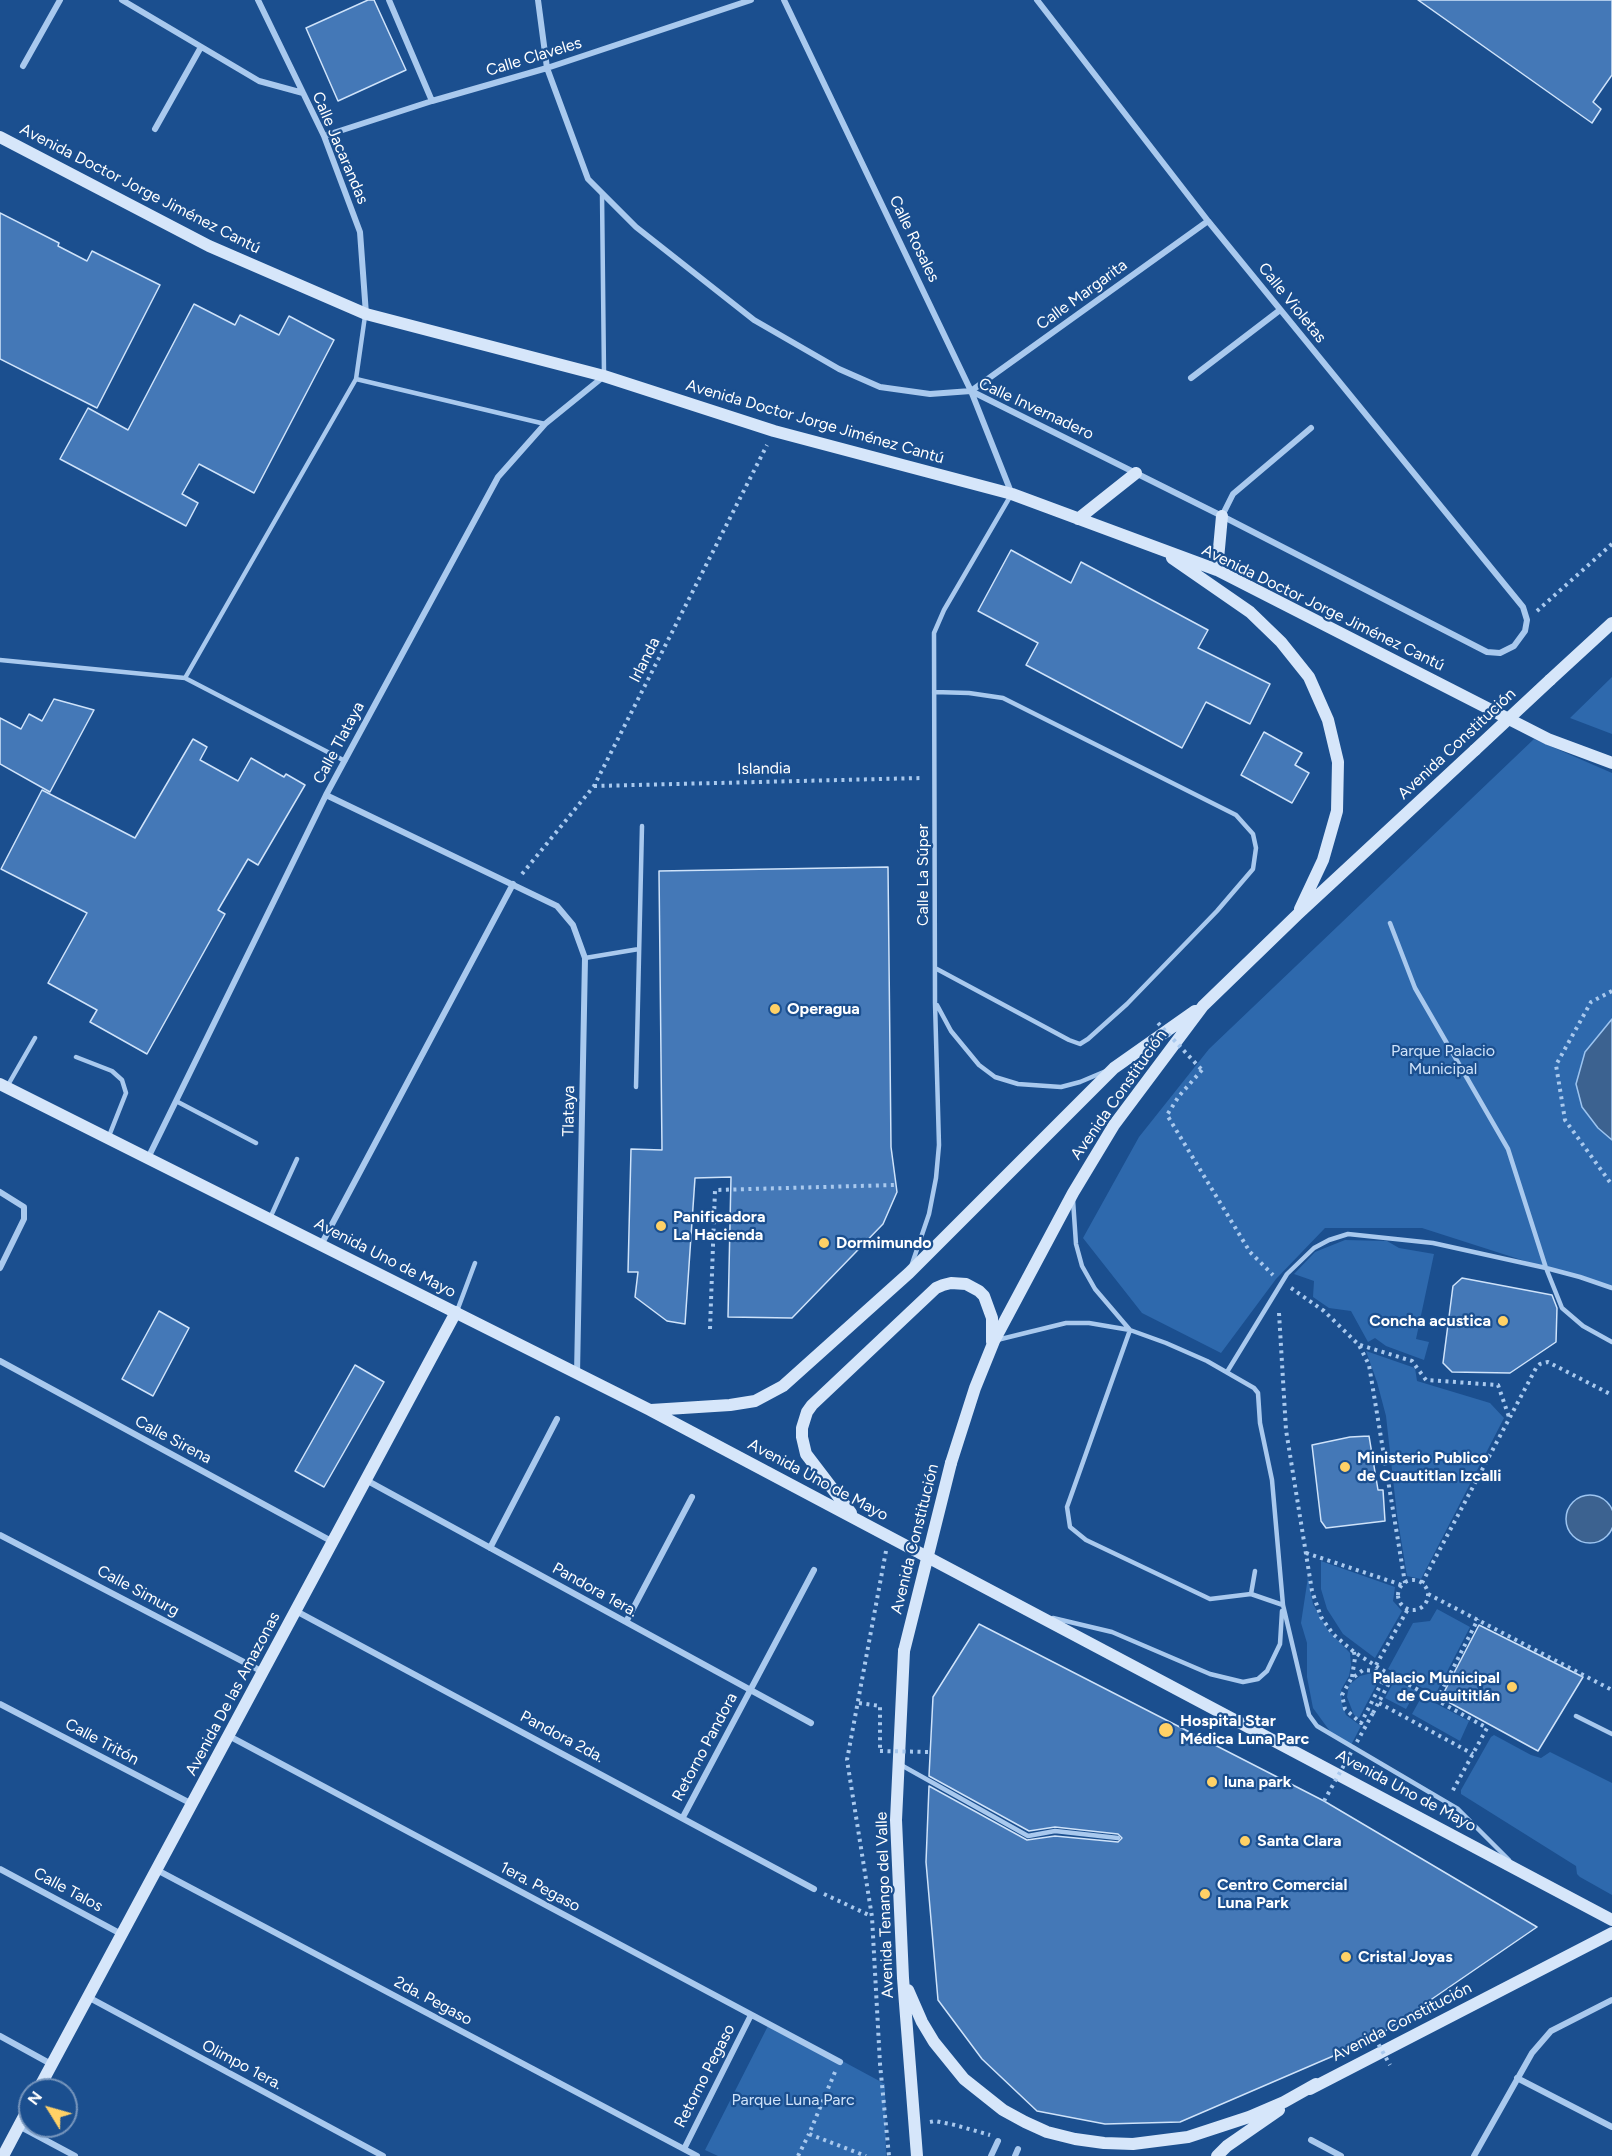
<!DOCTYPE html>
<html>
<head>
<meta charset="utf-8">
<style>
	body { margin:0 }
	#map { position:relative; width:1612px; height:2156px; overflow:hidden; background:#1b4f8f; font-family:Figtree,sans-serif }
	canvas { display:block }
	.north { position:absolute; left:18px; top:2078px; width:60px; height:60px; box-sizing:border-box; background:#1b4f8f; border:2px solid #7695bc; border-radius:50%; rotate:307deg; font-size:16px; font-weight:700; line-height:24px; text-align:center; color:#fff }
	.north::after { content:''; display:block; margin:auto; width:21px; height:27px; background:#ffd166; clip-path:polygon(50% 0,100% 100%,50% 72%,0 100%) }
</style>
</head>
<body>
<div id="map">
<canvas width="1612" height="2156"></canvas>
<div class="north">N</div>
</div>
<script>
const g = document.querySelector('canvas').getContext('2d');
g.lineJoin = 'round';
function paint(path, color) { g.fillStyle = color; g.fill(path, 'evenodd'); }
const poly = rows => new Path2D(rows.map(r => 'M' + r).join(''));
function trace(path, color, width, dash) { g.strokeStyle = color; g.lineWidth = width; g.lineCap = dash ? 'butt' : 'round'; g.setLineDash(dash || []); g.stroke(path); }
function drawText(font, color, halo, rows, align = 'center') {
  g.font = font + ' Figtree,sans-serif'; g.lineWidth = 4.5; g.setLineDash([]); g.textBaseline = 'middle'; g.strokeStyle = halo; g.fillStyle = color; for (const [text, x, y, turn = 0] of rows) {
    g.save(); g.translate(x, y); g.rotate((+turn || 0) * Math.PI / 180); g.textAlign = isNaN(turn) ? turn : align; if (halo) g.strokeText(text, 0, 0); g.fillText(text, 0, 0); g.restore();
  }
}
paint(poly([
	[1612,677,1612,734,1570,718],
	[1534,739,1612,773,1612,1289,1422,1228,1325,1228,1276,1279,1221,1353,1142,1313,1083,1238,1139,1137,1209,1049],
	[1345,1240,1387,1241,1399,1248,1434,1254,1416,1339,1429,1342,1424,1360,1386,1346,1375,1338,1368,1342,1351,1311,1329,1308,1313,1297,1314,1281,1294,1274,1315,1252],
	[1366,1351,1415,1368,1417,1381,1490,1403,1504,1418,1421,1579,1407,1576,1397,1515,1386,1416,1377,1382],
	[1321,1561,1395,1587,1393,1601,1402,1611,1375,1658,1343,1634,1327,1609,1321,1589],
	[1308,1577,1313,1604,1328,1630,1350,1653,1351,1665,1349,1676,1341,1690,1342,1704,1346,1715,1361,1726,1351,1745,1332,1734,1313,1708,1307,1677,1307,1643,1301,1623],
	[1437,1609,1470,1627,1435,1695,1388,1669,1413,1623,1430,1621],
	[1372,1673,1384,1674,1416,1691,1406,1709,1385,1698,1392,1685,1380,1678,1359,1718,1354,1715,1347,1697,1349,1685,1360,1676],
	[1422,1696,1469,1721,1460,1741,1412,1714],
	[1494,1735,1531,1755,1541,1758,1550,1752,1612,1783,1612,1895,1580,1877,1577,1874,1576,1866,1461,1794,1461,1790,1491,1737],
	[770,2022,885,2084,886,2156,718,2156,705,2150]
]), '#2e69ad');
const water = poly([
	[1612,1019,1612,1140,1598,1128,1582,1107,1576,1084,1585,1052,1612,1019],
	'1566 1519a24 24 0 1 1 48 0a24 24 0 1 1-48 0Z'
]);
paint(water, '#3c6290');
trace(water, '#9cc4f0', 1.5);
const building = poly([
	[368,0,374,0,406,70,338,101,306,28,368,0],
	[1418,0,1612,0,1612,75,1593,102,1601,109,1592,123,1418,0],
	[0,213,59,243,58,246,87,261,92,251,160,285,97,408,0,359,0,213],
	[194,304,235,325,240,315,279,335,289,316,334,340,254,493,199,464,182,494,198,503,186,526,60,459,88,408,128,430,194,304],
	[1011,550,1071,583,1081,562,1208,630,1198,648,1270,684,1250,724,1206,702,1182,748,1026,665,1038,643,978,611,1011,550],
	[54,699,94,710,50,792,0,764,0,718,21,729,29,714,42,721,54,699],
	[1264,732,1302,753,1295,765,1309,773,1292,803,1241,775,1264,732],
	[193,739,207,747,200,760,238,781,251,758,284,777,286,774,305,785,258,865,248,859,218,910,225,914,147,1054,90,1022,97,1010,48,983,87,913,1,869,42,790,135,838,193,739],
	[888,867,891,1147,897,1192,883,1224,792,1318,728,1317,731,1177,695,1178,685,1324,667,1321,635,1297,638,1272,628,1272,631,1149,662,1150,659,871,888,867],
	[1462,1278,1552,1295,1557,1308,1556,1342,1510,1373,1452,1372,1443,1363,1453,1286,1462,1278],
	[159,1311,189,1328,153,1396,122,1379,159,1311],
	[355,1365,384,1382,324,1487,295,1471,355,1365],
	[1369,1436,1378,1490,1383,1490,1385,1521,1326,1528,1321,1521,1312,1445,1350,1437,1369,1436],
	[979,1624,1324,1801,1537,1927,1375,2038,1180,2122,1105,2124,1037,2111,982,2059,938,2000,926,1862,929,1786,1027,1840,1055,1836,1118,1842,1122,1838,1118,1834,1055,1827,1029,1831,929,1776,933,1697,979,1624],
	[1479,1625,1583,1677,1538,1751,1441,1698,1479,1625]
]);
paint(building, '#4478b7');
trace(building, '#cfe3fa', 1.5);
trace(poly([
	[1537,611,1612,544],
	[594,786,922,778],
	[522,874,594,786,767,445],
	[1612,991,1591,1002,1556,1065,1565,1120,1612,1185],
	[1202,1070,1179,1096,1167,1115,1250,1252,1273,1275],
	[1291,1288,1324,1311,1359,1345,1369,1365,1405,1583],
	[1279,1313,1286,1430,1312,1591,1321,1617,1333,1634,1354,1652,1384,1671,1487,1728,1452,1792],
	[710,1329,715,1190,895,1185],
	[1360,1345,1412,1361,1426,1380,1498,1385,1509,1417],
	[886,1551,847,1760,872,1917,880,2064,889,2156],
	[1306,1553,1402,1585],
	'1398 1595a15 15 0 1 1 30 0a15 15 0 1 1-30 0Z',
	[1422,1583,1536,1368,1540,1364,1548,1362,1612,1395],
	[1428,1594,1612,1690],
	[1376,1665,1408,1609],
	[1352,1677,1355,1658,1354,1652],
	[1437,1700,1478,1619],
	[859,1703,880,1706,880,1751],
	[1379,1703,1473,1754],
	[1373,1713,1388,1685,1382,1682,1361,1723,1345,1709,1342,1695,1351,1679,1363,1670,1381,1671],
	[824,1894,871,1916],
	[835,2072,809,2134,866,2156],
	[930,2122,935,2121,955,2125,990,2135],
	[798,2156,809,2134]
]), '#a9c9ee', 4, [3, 4.5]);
trace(poly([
	[602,194,604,374],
	[356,379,545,424],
	[0,660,185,678],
	[934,692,969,693,1003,698,1236,815,1253,834,1256,848,1253,869,1217,911,1127,1004,1088,1039,1080,1044,1069,1040,935,968],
	[345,761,185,678,356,379,365,316],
	[1390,923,1415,988,1508,1149,1546,1268,1562,1308,1583,1326,1612,1342],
	[585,958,639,949],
	[937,1005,951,1031,979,1065,995,1077,1018,1084,1061,1087,1080,1082,1106,1071],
	[76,1057,112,1071,122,1080,126,1093,109,1136],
	[8,1085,35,1038],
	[636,1087,642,826],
	[176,1101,256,1143],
	[1073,1200,1076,1244,1082,1266,1095,1289,1130,1330],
	[270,1218,297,1159],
	[912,1264,929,1214,936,1178,939,1145,935,1003,934,633,944,610,1011,495],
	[457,1311,475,1263],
	[1130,1330,1067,1507,1070,1527,1086,1540,1210,1599,1251,1594,1283,1605],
	[997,1340,1066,1323,1089,1323,1130,1330,1166,1343,1207,1361,1254,1388,1258,1393,1260,1423,1272,1480,1283,1605,1309,1715,1317,1726,1458,1809,1509,1860],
	[1227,1372,1287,1274,1314,1248,1329,1240,1348,1234,1433,1243,1546,1268,1580,1277,1612,1288],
	[1251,1594,1255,1571],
	[1053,1618,1112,1632,1210,1674,1243,1682,1258,1679,1267,1671,1280,1644,1282,1611],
	[1576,1716,1612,1734],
	[901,1765,1028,1836,1055,1831,1118,1838]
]), '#a9c9ee', 4.5);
trace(poly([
	[122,0,259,81,303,93],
	[258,0,324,136,360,232,366,314],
	[389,0,432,101],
	[538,0,547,68,588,179,636,227,754,320,839,369,880,387,930,394,971,391,1222,516,1487,652,1500,653,1514,646,1525,631,1527,620,1523,607,1208,221,1037,0],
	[784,0,971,391,1011,492],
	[23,66,60,0],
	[155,129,201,47],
	[324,136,432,101,547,68,751,0],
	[1191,378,1280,310],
	[971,391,1208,221],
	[1222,516,1233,494,1311,428],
	[326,795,557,906,573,925,585,958,577,1374],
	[148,1158,326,795,498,477,545,424,603,377],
	[0,1192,24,1207,24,1219,0,1268],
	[321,1245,513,884],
	[0,1361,333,1542],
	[366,1480,811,1723],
	[0,1535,263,1672],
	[490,1548,557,1419],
	[296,1611,814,1889],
	[626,1622,692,1497],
	[0,1704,192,1804],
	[229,1736,840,2062],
	[683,1817,814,1570],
	[0,1869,123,1935],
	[157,1870,697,2156],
	[88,1997,383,2156],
	[0,2036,51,2064],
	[1517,2078,1612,2127],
	[19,2126,75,2156],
	[1311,2140,1341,2156],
	[684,2149,751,2015],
	[991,2156,998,2141],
	[1015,2156,1018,2149],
	[1474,2156,1532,2053,1551,2031,1612,2000]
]), '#a9c9ee', 6);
trace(poly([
	[0,137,209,246,366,314,604,376,774,431,1012,494,1217,570,1548,739,1612,763],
	[1078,519,1136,473],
	[1172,558,1250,612,1281,642,1309,677,1328,720,1338,762,1337,811,1323,860,1300,909],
	[1217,570,1222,516],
	[1550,680,1612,623],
	[0,1084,650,1410,1612,1920],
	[651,1410,730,1405,755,1401,783,1386,909,1273,1114,1068,1195,1011],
	[951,1463,975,1388,994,1341,1073,1193,1114,1125,1203,1006,1298,914,1475,750],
	[851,1513,806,1454,802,1437,802,1428,807,1412,812,1405,936,1288,943,1285,951,1283,966,1284,979,1291,984,1296,992,1318,992,1342],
	[904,1651,896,1820,903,1978,917,2156],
	[908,1990,922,2022,934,2042,964,2079,1003,2110,1025,2122,1047,2132,1075,2139,1104,2143,1133,2144,1188,2137,1249,2117,1284,2102,1316,2084],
	[1310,2089,1612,1933],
	[38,2090,456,1312],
	[3,2156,30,2105],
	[1217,2156,1227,2146,1279,2110]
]), '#d6e6fa', 12);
trace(poly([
	[1158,1023,1202,1070],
	[880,1751,930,1752],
	[1324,1801,1373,1713],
	[1375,2038,1390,2065]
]), '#a9c9ee', 4, [3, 4.5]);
trace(poly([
	[1475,750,1550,680],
	[904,1651,951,1463]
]), '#d6e6fa', 12);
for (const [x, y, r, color] of [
	[775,1009,6,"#ffd166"],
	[661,1226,6,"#ffd166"],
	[824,1243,6,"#ffd166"],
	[1503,1321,6,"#ffd166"],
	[1345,1467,6,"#ffd166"],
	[1512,1687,6,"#ffd166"],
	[1166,1730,8,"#ffd166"],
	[1212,1782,6,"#ffd166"],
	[1245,1841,6,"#ffd166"],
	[1205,1894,6,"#ffd166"],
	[1346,1957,6,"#ffd166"]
]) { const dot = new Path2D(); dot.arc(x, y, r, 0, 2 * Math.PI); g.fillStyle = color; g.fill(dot); trace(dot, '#1b4f8f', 2); }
drawText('16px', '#fff', '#1b4f8f', [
	["Calle Claveles",534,57,-17],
	["Calle Jacarandas",340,148,67],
	["Avenida Doctor Jorge Jiménez Cantú",140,189,27],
	["Calle Rosales",914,239,64],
	["Calle Margarita",1082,295,-36],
	["Calle Violetas",1292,303,51],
	["Calle Invernadero",1036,409,25],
	["Avenida Doctor Jorge Jiménez Cantú",815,422,16],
	["Avenida Doctor Jorge Jiménez Cantú",1323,608,26],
	["Irlanda",645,660,-63],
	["Calle Tlataya",339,743,-62],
	["Avenida Constitución",1457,744,-43],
	["Islandia",764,769,-1],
	["Calle La Súper",923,875,-90],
	["Avenida Constitución",1119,1095,-55],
	["Tlataya",569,1111,-89],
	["Avenida Uno de Mayo",385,1258,27],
	["Calle Sirena",173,1440,28],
	["Avenida Uno de Mayo",818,1480,28],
	["Avenida Constitución",915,1539,-76],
	["Pandora 1era.",595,1590,29],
	["Calle Simurg",138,1591,28],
	["Avenida De las Amazonas",233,1694,-62],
	["Pandora 2da.",562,1737,28],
	["Calle Tritón",102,1742,28],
	["Retorno Pandora",705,1747,-62],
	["Avenida Uno de Mayo",1406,1791,28],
	["1era. Pegaso",540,1887,28],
	["Calle Talos",68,1890,28],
	["Avenida Tenango del Valle",885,1905,-92],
	["2da. Pegaso",433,2001,28],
	["Avenida Constitución",1402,2022,-27],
	["Olimpo 1era.",242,2065,28],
	["Retorno Pegaso",705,2076,-63]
]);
drawText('bold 16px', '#fff', '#1b4f8f', [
	["Operagua",787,1009],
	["Panificadora",673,1217],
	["La Hacienda",673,1235],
	["Dormimundo",836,1243],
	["Concha acustica",1491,1321,"right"],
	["Ministerio Publico",1357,1458],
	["de Cuautitlan Izcalli",1357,1476],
	["Palacio Municipal",1500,1678,"right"],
	["de Cuauititlán",1500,1696,"right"],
	["Hospital Star",1180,1721],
	["Médica Luna Parc",1180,1739],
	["luna park",1224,1782],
	["Santa Clara",1257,1841],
	["Centro Comercial",1217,1885],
	["Luna Park",1217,1903],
	["Cristal Joyas",1358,1957]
], 'left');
drawText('16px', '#cfe3fa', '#1b4f8f', [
	["Parque Palacio",1443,1051],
	["Municipal",1443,1069],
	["Parque Luna Parc",793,2100]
]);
</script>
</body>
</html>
